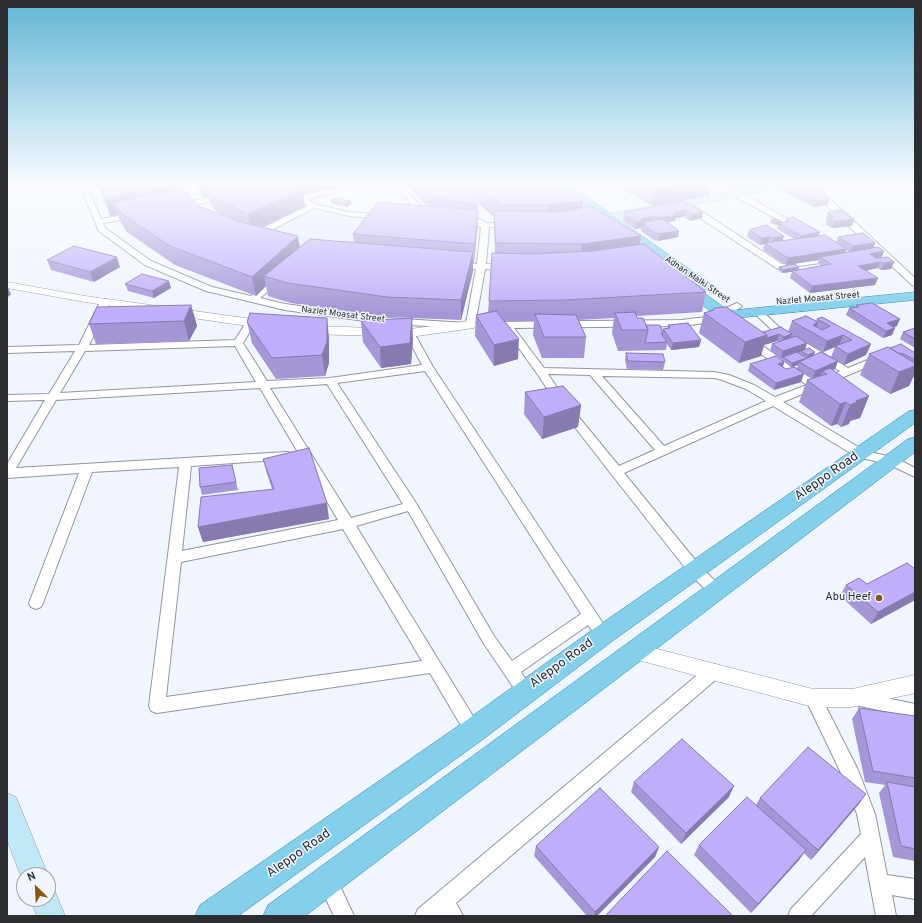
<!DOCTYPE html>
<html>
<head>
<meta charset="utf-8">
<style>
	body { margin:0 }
	#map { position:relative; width:922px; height:923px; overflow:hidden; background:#f1f6fe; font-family:Overpass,sans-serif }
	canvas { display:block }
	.frame { position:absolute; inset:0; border:8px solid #2c2e32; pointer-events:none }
	.north { position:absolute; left:16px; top:867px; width:40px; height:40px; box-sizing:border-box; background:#f1f6fe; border:1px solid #a2a6ac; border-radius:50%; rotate:336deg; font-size:11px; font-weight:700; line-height:16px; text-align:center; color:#2c2e32 }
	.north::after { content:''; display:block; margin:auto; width:14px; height:18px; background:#8c5708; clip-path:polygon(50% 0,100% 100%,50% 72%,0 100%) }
</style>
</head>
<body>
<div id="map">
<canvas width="922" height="923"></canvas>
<div class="frame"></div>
<div class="north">N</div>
</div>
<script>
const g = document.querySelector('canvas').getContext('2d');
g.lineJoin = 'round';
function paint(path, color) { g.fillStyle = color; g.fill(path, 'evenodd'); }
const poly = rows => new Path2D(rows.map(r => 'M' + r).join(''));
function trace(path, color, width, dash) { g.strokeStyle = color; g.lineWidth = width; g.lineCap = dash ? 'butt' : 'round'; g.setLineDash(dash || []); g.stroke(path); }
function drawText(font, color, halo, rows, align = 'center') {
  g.font = font + ' Overpass,sans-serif'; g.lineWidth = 3; g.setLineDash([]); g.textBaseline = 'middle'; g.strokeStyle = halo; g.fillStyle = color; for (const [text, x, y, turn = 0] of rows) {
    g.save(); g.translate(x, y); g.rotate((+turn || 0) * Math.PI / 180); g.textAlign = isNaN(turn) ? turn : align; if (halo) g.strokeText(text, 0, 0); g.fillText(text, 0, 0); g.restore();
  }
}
paint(poly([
	[312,210,348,218,379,220,355,253,294,245,263,236]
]), '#e2ecfd');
const minor = poly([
	[79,184,86,184,101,219,137,213,137,217,103,223,105,228,151,261,212,287,251,296,275,277,281,277,282,279,281,281,260,298,285,304,387,318,466,323,476,269,457,268,453,265,457,262,477,264,481,227,458,226,457,224,461,222,477,222,477,219,480,219,486,223,513,224,514,226,510,228,489,227,486,264,507,265,511,268,507,271,485,269,475,325,470,328,387,324,285,310,206,291,145,265,99,231,79,184],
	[175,184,181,184,192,201,224,195,228,197,224,199,180,207,180,203,186,202,175,184],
	[277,184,284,184,302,195,357,184,368,184,365,186,307,199,315,204,349,212,384,215,388,217,384,219,349,216,314,208,256,238,250,238,250,234,308,206,277,184],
	[393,184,400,184,429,214,429,218,423,218,393,184],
	[688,184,697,184,721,197,717,199,714,199,688,184],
	[799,184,808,184,818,188,915,278,915,286,912,285,812,192,799,184],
	[734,192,740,192,793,222,789,224,786,224,734,196,734,192],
	[686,205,692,205,782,264,834,255,838,258,834,261,778,269,686,209,686,205],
	[105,299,110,302,89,345,235,340,247,321,253,321,255,323,243,343,267,381,330,378,422,365,405,333,407,331,413,331,433,367,608,631,611,635,608,639,603,641,598,639,588,625,521,672,534,692,532,697,526,699,520,697,484,644,408,511,356,526,479,726,481,731,479,736,473,739,467,736,430,673,157,713,151,711,149,706,179,467,92,472,43,603,41,607,36,609,31,607,29,603,79,473,7,478,7,464,45,400,7,401,7,395,49,394,75,351,7,353,7,347,79,345,100,302,105,299],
	[235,346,256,382,60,393,85,351,235,346],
	[425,371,581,614,512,661,494,636,416,503,337,383,425,371],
	[327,384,403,504,351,518,270,388,327,384],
	[260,388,338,520,182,551,191,466,291,459,293,456,291,453,287,452,16,468,56,400,260,388],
	[343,529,422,661,166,697,181,562,343,529],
	[737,303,742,306,740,308,725,315,720,321,682,326,514,328,544,368,714,372,729,375,754,385,775,397,807,385,746,344,745,342,746,340,754,340,816,382,840,371,773,331,756,315,754,313,756,311,762,311,779,327,848,368,875,357,883,360,884,362,883,364,875,364,783,402,865,451,896,458,915,468,915,477,888,464,857,457,773,406,624,473,700,566,720,586,722,590,720,594,715,596,710,594,690,574,612,475,560,408,536,372,505,329,506,328,492,328,487,325,492,322,682,320,714,316,719,311,737,303],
	[548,374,590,375,655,450,619,466,568,404,548,374],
	[602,376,714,378,722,380,746,389,766,401,664,446,602,376],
	[714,664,720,666,722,671,720,676,456,903,463,916,415,916,418,909,708,666,714,664],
	[813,691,819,693,858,770,875,814,887,875,915,879,915,899,892,895,896,916,876,916,865,857,811,916,788,916,791,909,861,834,857,814,841,773,805,698,807,693,813,691],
	[857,692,915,704,915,718,851,704,849,699,851,694,857,692],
	[327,870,334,873,354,916,334,916,317,880,320,873,327,870]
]);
const tertiary = poly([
	[7,282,85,296,267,321,271,322,273,325,271,328,267,329,85,302,7,288,7,282],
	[470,321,474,322,476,325,474,328,410,337,309,334,305,333,303,330,305,327,309,326,410,329,470,321],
	[634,643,813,689,852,689,915,675,915,693,852,707,813,707,627,657,624,651,627,645,634,643]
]);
const secondary = poly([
	[776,184,796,184,791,187,596,222,591,219,596,216,776,184],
	[7,793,16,797,48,875,24,875,24,884,7,840,7,793],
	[48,887,54,889,65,916,37,916,30,899,48,899,48,887]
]);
const primary = poly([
	[556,184,568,184,709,283,711,286,709,289,704,290,699,289,557,186,556,184],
	[684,281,689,282,726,309,736,310,915,292,915,300,736,318,722,317,717,316,679,288,677,285,679,282,684,281],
	[915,410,915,423,611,642,482,740,238,916,195,916,200,905,464,722,595,628,909,411,915,410],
	[915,437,915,452,305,916,263,916,268,905,908,439,915,437]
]);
trace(minor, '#90959f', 2);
trace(tertiary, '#90959f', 1);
trace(secondary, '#90959f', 1);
trace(primary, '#2f83a3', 1);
paint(minor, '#fff');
paint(tertiary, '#fff');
paint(secondary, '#c1e8f6');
paint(primary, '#83d0ec');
paint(poly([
	[98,184,178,184,180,189,198,206,218,214,210,203,209,197,203,197,193,184,352,184,303,194,305,206,262,227,300,247,354,242,353,234,428,206,425,204,406,184,454,184,478,205,478,223,474,263,473,263,473,271,461,320,388,317,291,303,268,296,266,286,256,296,175,265,127,232,120,221,118,215,110,216],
	[456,184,558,184,583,201,582,208,641,236,639,245,706,292,702,312,637,316,637,318,646,325,662,331,663,329,667,329,668,325,701,340,699,347,671,350,667,344,666,350,618,351,612,333,614,318,578,320,586,337,584,358,542,358,533,335,534,321,504,321,518,359,494,366,475,336,476,315,488,312,489,301,495,253,494,229,494,217],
	[625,184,720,184,719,184,711,186,709,196,652,206,624,190],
	[727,184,758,184,758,185,735,190,726,185],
	[780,184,809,184,828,205,814,207,779,189],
	[331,201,351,201,351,204,346,207,332,204],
	[685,201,702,218,690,221,684,217,676,218,675,221,668,222,679,231,678,237,658,241,654,240,641,231,641,228,635,229,623,221,624,214],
	[828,212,852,226,832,228,825,224,827,220,826,219],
	[786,219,818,236,836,243,838,237,884,251,881,258,894,262,891,269,881,270,877,268,866,271,878,278,875,285,810,293,790,278,792,272,782,273,778,270,779,267,799,267,798,270,822,266,818,263,819,260,786,265,763,250,764,244,760,245,747,237,749,230,783,241,794,239,777,229,778,225,775,225,770,223,771,220,781,221,780,223,785,222],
	[846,250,849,252,845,253],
	[47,260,120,267,94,282,51,270],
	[169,281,171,288,154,298,128,291,125,284],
	[191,305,197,326,189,341,96,344,89,324],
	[856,305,897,326,894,327,892,335,883,338,846,315,849,308,855,308],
	[713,309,763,332,788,332,792,321,816,321,817,319,871,344,866,355,844,365,831,357,835,347,823,352,807,343,805,349,814,355,838,361,835,369,832,370,869,396,860,418,850,421,849,424,841,427,837,424,831,426,799,402,807,380,812,378,800,371,801,382,774,390,748,371,750,364,782,360,783,358,781,359,770,351,772,344,778,342,777,341,764,345,761,356,739,363,699,333,704,313,713,310],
	[784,362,791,367,798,365,797,369,786,369,783,367],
	[361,321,413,339,411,364,381,368,363,342],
	[247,322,329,338,329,363,325,376,276,379,252,343],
	[915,328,915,348,900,339,903,332],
	[890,348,915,353,915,379,913,377,909,386,890,394,860,375,869,354],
	[626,353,665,362,663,370,627,369,625,360],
	[525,392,581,405,578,427,542,439,524,414],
	[263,459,329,519,203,542,198,527,272,489,267,474],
	[232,465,238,490,202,495,200,487],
	[915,569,915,600,871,624,840,596,846,585,867,584],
	[859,708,915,716,915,861,893,857,879,793,885,785,865,782,852,719],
	[634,782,729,797,681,844,631,792],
	[760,798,859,804,811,860,804,853,799,860,751,913,694,855,699,845,756,805],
	[536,846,659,847,655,857,597,916,587,916,534,856]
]), '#a596d8');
paint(poly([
	[179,184,183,202,114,203,118,215,110,216,105,198],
	[200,184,273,184,206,185,209,197,203,197],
	[301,184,352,184,303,194,305,206,252,232,248,214,302,189],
	[684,184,720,184,719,184,711,186,709,196,652,206,655,189],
	[751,184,758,184,758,185,735,190,736,187],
	[830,198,828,205,814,207,816,201],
	[351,201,351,204,346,207,346,204],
	[583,201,581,219,547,223,548,205],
	[478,210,477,228,474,263,475,244],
	[685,210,684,217,676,218,675,221,657,224,658,218,673,213],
	[703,212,702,218,690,221,692,214],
	[655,216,654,223,643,222,643,225,642,225,641,228,635,229,636,222,641,219],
	[854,219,852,226,832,228,835,222],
	[781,221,780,224,778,223,778,225,775,225,776,222],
	[679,231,678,237,658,241,659,234],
	[820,232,817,238,799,242,801,236],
	[298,236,301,254,264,276,266,286,256,296,252,277],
	[641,236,638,254,580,263,582,244],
	[784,236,782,242,771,245,773,238],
	[770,237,768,243,765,243,764,244,760,245,762,238],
	[875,243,873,250,850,253,853,246],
	[846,249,844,256,820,257,819,260,786,265,788,258],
	[884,251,881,258,868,260,870,254],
	[473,252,473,271,461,320,461,300],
	[117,257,120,267,94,282,90,272],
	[880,262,877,268,856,273,858,266],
	[894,262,891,269,881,270,884,263],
	[799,267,798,271,782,273,783,270],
	[878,278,875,285,810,293,812,286],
	[169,281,171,288,154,298,152,291],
	[7,286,11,294,7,298],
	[191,305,197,326,189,341,184,321],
	[327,318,329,338,329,363,325,376,322,355],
	[412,318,413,339,411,364,381,368,380,347],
	[900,319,897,326,884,330,887,323],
	[818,322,815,333,813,325],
	[895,328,892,335,883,338,886,331],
	[779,334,777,341,764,345,761,356,739,363,745,342,767,335],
	[792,334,790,341,782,344,784,337],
	[843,335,839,346,835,346,835,347,823,352,827,341],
	[519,339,518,359,494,366,494,345],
	[701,340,699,347,671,350,673,343],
	[807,343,805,350,784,358,783,357,783,358,781,359,783,351],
	[871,344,866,355,844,365,848,354],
	[815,352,814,356,807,358,808,355],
	[808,359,799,362,798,365,791,367,792,363],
	[915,360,915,373,909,386,890,394,899,372,911,368],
	[838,361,835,369,826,373,822,371,821,375,813,379,815,371],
	[784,362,782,369,778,364],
	[804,374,801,382,774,390,776,383],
	[869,396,860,418,850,421,849,424,841,427,850,405,856,401],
	[846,402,837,424,831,426,840,404],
	[581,405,578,427,542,439,544,417],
	[327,503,329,519,203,542,198,527],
	[915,592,915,600,871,624,878,612],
	[734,786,729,797,681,844,686,833],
	[866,794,859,804,811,860,818,850],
	[659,847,655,857,597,916,593,916,595,912],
	[806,850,799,860,751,913,758,904]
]), '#867ab0');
const building = poly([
	[99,184,179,184,105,198,99,184],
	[214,184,295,184,302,189,248,214,218,200,206,185,214,184],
	[422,184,454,184,478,205,441,199,422,184],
	[476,184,558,184,583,201,548,205,502,205,476,184],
	[646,184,684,184,655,189,646,184],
	[730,184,751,184,736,187,730,184],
	[781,184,809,184,830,198,816,201,781,184],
	[182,189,198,206,241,222,298,236,252,277,170,246,121,213,114,203,182,189],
	[335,198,351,201,346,204,331,201,335,198],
	[685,201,703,212,692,214,685,210,673,213,676,215,658,218,655,216,641,219,644,221,636,222,624,214,625,212,685,201],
	[378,202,478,210,475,244,353,234,378,202],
	[591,206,641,236,582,244,496,243,494,211,561,212,591,206],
	[840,210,854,219,835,222,827,217,833,217,828,212,840,210],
	[793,217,820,232,801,236,778,223,790,221,786,219,793,217],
	[663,219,679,231,659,234,655,233,642,224,646,224,643,222,663,219],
	[776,219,781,221,776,222,771,220,776,219],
	[766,225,784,236,773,238,770,237,762,238,749,230,766,225],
	[863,233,875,243,853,246,838,237,863,233],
	[825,235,846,249,788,258,765,243,825,235],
	[310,239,473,252,461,300,387,297,288,283,264,276,310,239],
	[644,244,706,292,566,300,489,301,492,253,533,254,592,251,644,244],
	[74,246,117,257,90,272,47,260,74,246],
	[878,247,884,251,870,254,876,258,888,257,894,262,884,263,880,262,858,266,878,278,812,286,792,271,831,264,820,257,878,247],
	[794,264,799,267,783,270,779,267,794,264],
	[142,274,169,281,152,291,125,284,142,274],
	[872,303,900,319,887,323,895,328,886,331,849,308,859,307,856,305,872,303],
	[191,305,184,321,89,324,97,307,191,305],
	[726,307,767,335,745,342,704,313,714,310,713,309,715,308,726,307],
	[496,311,519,339,494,345,476,315,496,311],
	[635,312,637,318,643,318,648,330,622,330,615,313,635,312],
	[250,313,327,318,327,342,322,355,272,358,247,322,250,313],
	[535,314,576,315,586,337,544,337,535,314],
	[806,316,818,322,813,325,822,330,830,326,817,319,822,317,871,344,848,354,835,346,852,340,843,335,827,341,792,321,806,316],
	[412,318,410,343,380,347,361,321,412,318],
	[688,323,701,340,673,343,663,329,670,328,668,325,688,323],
	[646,325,660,325,663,333,661,333,667,342,645,343,648,330,646,325],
	[781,327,792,334,784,337,779,334,767,338,767,335,763,332,781,327],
	[915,328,915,339,903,332,915,328],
	[796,336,807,343,783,351,772,344,796,336],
	[901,344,915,353,915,360,902,353,900,354,890,348,901,344],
	[888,347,915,363,915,366,899,372,869,354,888,347],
	[809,348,815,352,808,355,801,351,809,348],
	[797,352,807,358,792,363,783,357,797,352],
	[821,352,838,361,815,371,799,362,821,352],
	[626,353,663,354,665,362,628,361,626,353],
	[776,356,784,362,778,364,786,369,794,367,804,374,776,383,750,364,776,356],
	[830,368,869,396,856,401,858,402,850,405,846,402,840,404,807,380,827,374,822,371,830,368],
	[563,386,581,405,544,417,525,392,563,386],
	[309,448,327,503,198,527,201,497,274,489,263,459,309,448],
	[232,465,236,482,200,487,199,468,232,465],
	[907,563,915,569,915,592,878,612,846,585,859,578,867,584,907,563],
	[859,708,915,716,915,778,873,771,859,708],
	[682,739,734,786,686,833,634,782,682,739],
	[808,747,866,794,818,850,760,798,808,747],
	[887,782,915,787,915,849,901,846,887,782],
	[600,788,659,847,595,912,536,846,600,788],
	[747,797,806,850,758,904,699,845,747,797],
	[667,851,733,916,605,916,667,851]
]);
paint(building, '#c0aefb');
trace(building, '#867ab0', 1);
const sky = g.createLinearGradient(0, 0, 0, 313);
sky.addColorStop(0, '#60b5d4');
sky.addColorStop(0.59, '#f9fbff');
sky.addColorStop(1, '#f9fbff00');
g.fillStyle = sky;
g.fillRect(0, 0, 922, 313);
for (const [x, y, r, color] of [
	[879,598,4,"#8c5708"]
]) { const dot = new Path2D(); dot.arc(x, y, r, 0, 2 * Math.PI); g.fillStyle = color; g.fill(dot); trace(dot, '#f1f6fe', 1.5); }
drawText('9px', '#2c2e32', '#f1f6fe', [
	["Adnan Malki Street",697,280,34],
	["Nazlet Moasat Street",818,299,-5],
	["Nazlet Moasat Street",343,315,7]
]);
drawText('11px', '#2c2e32', '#f1f6fe', [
	["Abu Heef",871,598]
], 'right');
drawText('13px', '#2c2e32', '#f1f6fe', [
	["Aleppo Road",827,477,-35],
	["Aleppo Road",562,664,-36],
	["Aleppo Road",299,854,-35]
]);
</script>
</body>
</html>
